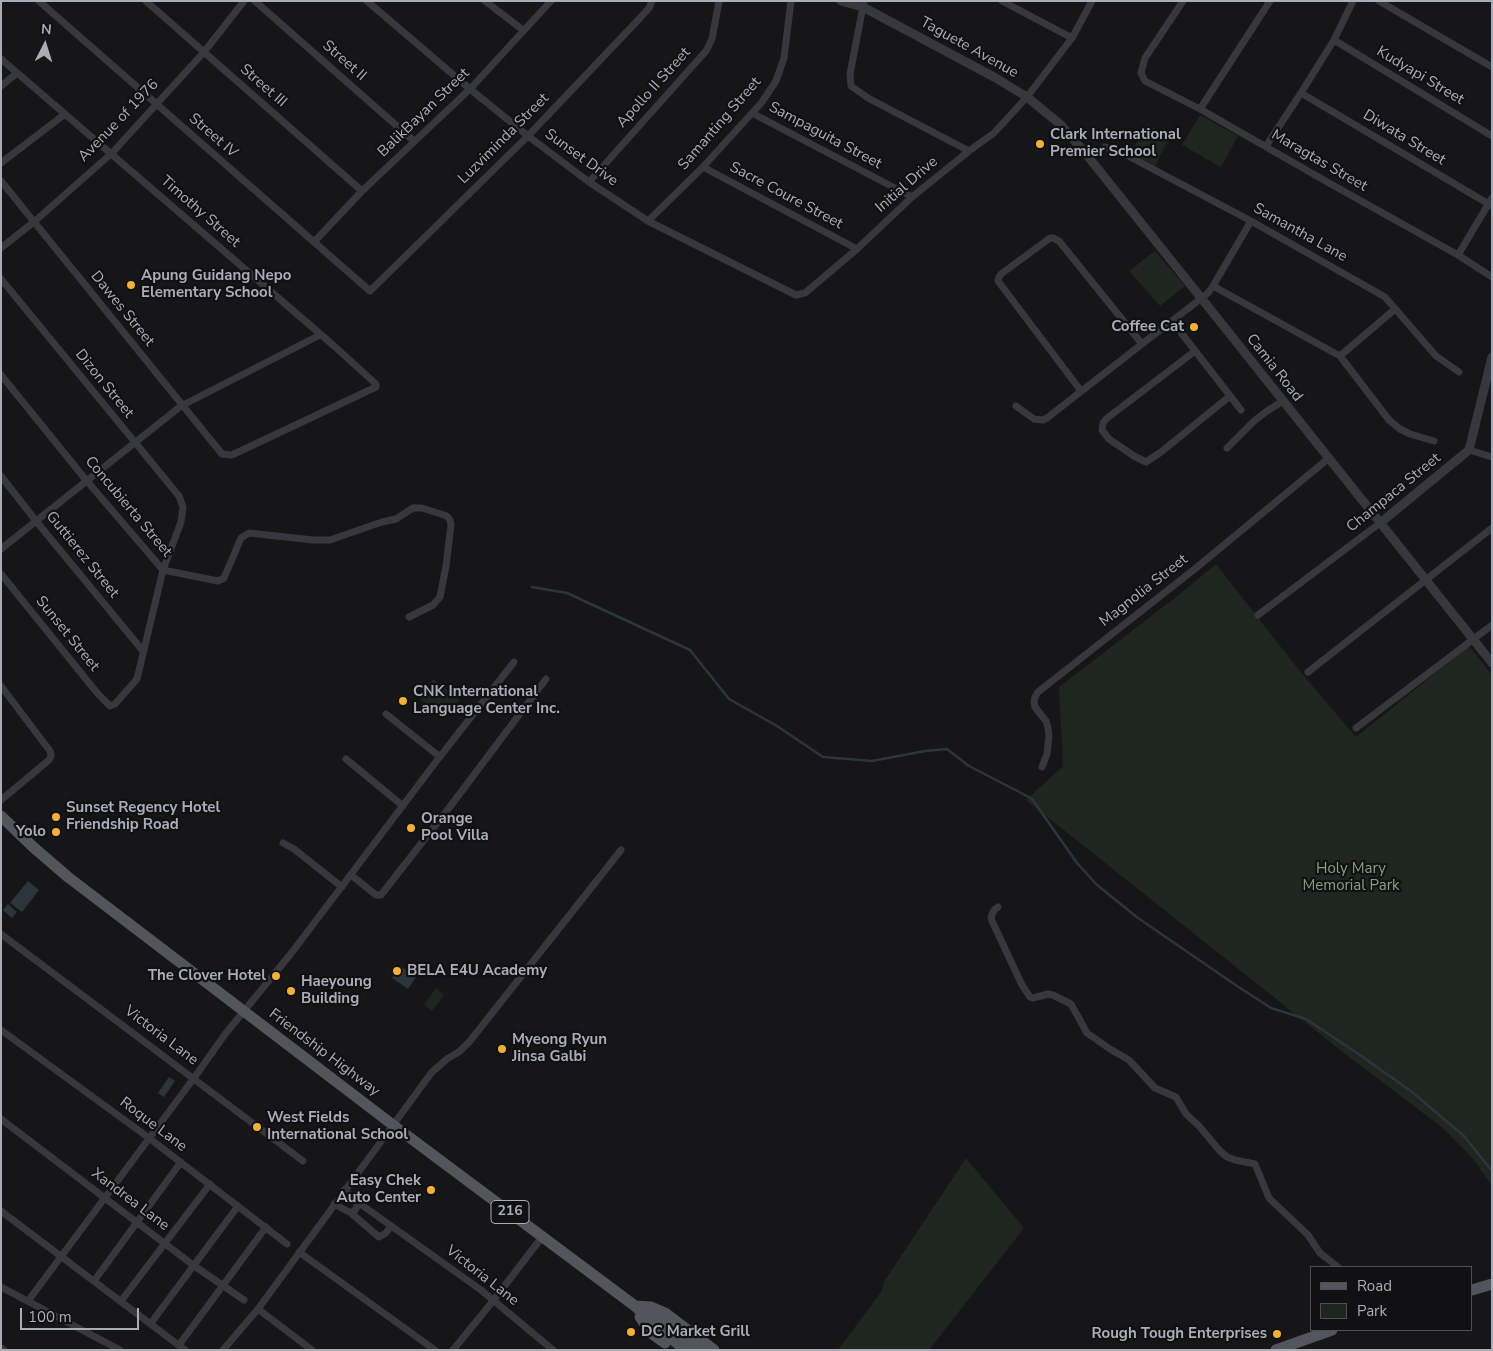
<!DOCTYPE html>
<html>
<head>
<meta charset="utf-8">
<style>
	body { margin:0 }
	#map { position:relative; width:1493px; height:1351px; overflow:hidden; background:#161618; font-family:"Nunito Sans",sans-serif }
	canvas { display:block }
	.frame { position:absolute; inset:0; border:2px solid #a8adb8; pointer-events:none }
	.legend { position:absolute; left:1310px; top:1266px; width:162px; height:65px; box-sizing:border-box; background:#111113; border:1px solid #4d4f55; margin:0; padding:6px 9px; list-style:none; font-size:15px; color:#a8adb8 }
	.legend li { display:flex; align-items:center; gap:10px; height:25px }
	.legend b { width:25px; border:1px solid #4d4f55 }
	.north { position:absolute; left:20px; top:20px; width:50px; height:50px; -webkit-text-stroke:4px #111113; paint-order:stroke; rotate:5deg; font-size:14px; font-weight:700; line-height:20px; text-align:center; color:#a8adb8 }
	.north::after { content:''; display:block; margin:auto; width:18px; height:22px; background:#a8adb8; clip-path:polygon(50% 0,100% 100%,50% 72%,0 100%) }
	.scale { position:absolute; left:20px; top:1308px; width:119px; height:22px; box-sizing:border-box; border:2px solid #a8adb8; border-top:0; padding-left:6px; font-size:15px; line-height:18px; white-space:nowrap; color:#a8adb8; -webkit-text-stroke:4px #111113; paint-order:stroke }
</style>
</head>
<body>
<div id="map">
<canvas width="1493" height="1351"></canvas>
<div class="frame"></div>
<ul class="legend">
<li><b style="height:6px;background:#53555c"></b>Road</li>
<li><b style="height:14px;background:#1e261f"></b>Park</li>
</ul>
<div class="north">N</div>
<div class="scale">100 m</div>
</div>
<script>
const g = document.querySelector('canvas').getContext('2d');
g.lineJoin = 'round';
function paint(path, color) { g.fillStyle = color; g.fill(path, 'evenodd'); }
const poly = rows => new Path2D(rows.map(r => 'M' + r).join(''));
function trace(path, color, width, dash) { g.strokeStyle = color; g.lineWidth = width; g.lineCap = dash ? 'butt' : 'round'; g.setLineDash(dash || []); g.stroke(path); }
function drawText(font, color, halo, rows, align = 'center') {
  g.font = font + ' "Nunito Sans",sans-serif'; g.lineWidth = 4.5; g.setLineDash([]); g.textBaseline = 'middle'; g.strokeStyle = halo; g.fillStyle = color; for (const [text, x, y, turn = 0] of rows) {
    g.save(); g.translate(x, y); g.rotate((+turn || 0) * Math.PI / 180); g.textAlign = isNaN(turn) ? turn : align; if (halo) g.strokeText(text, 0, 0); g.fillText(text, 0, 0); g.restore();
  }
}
paint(poly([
	[1200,115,1238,136,1221,167,1182,145],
	[1147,124,1170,137,1155,166,1131,153],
	[1155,251,1185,286,1160,306,1129,271],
	[1216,564,1299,670,1356,737,1469,646,1492,675,1492,1186,1474,1160,1444,1129,1344,1053,1026,800,1063,766,1059,687,1181,593],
	[433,679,460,700,445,719,418,697],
	[436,988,444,995,432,1011,424,1005],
	[966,1158,1024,1228,929,1350,838,1350,881,1292,885,1280]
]), '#1e261f');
paint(poly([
	[28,881,39,890,22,912,10,903],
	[8,904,17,912,12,918,3,910],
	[400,966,416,977,408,989,392,978],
	[169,1077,175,1081,164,1097,158,1093]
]), '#2c353c');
trace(poly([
	[532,587,567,593,690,650,729,699,777,726,823,757,872,761,925,751,947,749,969,766,1025,795,1032,799,1077,863,1097,885,1138,918,1237,986,1271,1008,1306,1019,1357,1053,1412,1092,1464,1136,1492,1171]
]), '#2c353c', 2.5);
trace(poly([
	[39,1,370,291,528,136,640,18,649,8,652,1],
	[146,1,362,191],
	[255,1,414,141],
	[367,1,470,89,528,136,589,182,648,221,796,295,805,293,857,249,912,197,969,151,994,133,1027,97,1072,38,1092,1],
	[485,1,523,30],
	[864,1,850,74,851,86,868,98,969,151],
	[1002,1,1072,38],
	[1183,1,1145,58,1141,73,1145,81,1200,109,1329,183,1458,255,1492,277],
	[1379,1,1492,67],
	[1334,40,1492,136],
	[1,59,333,345,376,384,376,387,232,455,222,454,1,181],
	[1,86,17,73],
	[1301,93,1492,206],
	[1200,109,1270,1],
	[752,113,912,197],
	[1266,146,1301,93,1334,40,1353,1],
	[1105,147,1117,150,1251,221,1385,297,1436,356,1459,372],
	[1,163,65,114],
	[703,167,857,249],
	[589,182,706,51,712,39,719,1],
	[648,221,703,167,762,102,776,81,784,58,791,1],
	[1251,221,1213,286,1340,356,1389,420,1400,429,1410,434,1434,441],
	[314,242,362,191,470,89,551,1],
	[1,248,35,221,112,153,204,52,244,1],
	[1458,255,1492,198],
	[1,279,179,496,183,507,181,522,163,570,137,679,115,704,110,706,98,694,1,574],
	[1172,321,1208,293,1213,286],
	[1142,344,1172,321,1241,410],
	[1195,351,1106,419,1103,423,1102,430,1109,439,1134,456,1146,462,1161,452,1230,396],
	[1340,356,1395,309],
	[1,375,86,480,163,570,218,581,224,578,241,538,249,533,313,540,330,540,382,522,396,519,413,508,422,508,447,516,450,520,451,525,446,566,440,597,433,605,409,617],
	[1016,406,1034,419,1043,420,1047,418,1142,344,1059,241,1053,238,1050,238,1001,274,999,277,998,281,1081,391],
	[1227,448,1254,421,1267,411,1283,401],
	[1469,450,1492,457],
	[1,476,36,521,143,651],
	[1,549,181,406,320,335],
	[1258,615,1380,523],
	[1308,672,1492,528],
	[1,686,50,751,51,756,49,760,1,800],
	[386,714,440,757],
	[1356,728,1492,625],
	[346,759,403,806],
	[1042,767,1047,754,1049,736,1048,728,1046,721,1035,707,1034,702,1035,697,1038,692,1196,568,1329,458],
	[283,843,294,849,342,887],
	[351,875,376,895,381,895,452,804,546,679],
	[998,907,994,910,991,917,992,921,1022,985,1030,997,1033,998,1048,994,1053,995,1071,1004,1087,1033,1110,1049,1129,1060,1155,1088,1176,1097,1186,1114,1199,1126,1220,1151,1227,1157,1235,1160,1255,1164,1269,1198,1308,1235,1320,1253,1338,1267],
	[1,934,303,1161],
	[1,1030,149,1138,287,1244],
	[1,1119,193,1265,244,1300],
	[344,1190,359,1203,481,1290,553,1350],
	[334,1204,351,1213,355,1210,359,1203],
	[1,1211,185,1350],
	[351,1213,379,1237,386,1233,391,1226],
	[299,1252,435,1350],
	[94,1281,181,1162],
	[1,1287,120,1350],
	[28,1301,194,1078,226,1033,293,951,435,763,514,662],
	[121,1301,210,1184],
	[258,1309,312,1350],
	[151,1323,238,1206],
	[179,1345,266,1227],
	[1,1348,4,1350],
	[223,1350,258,1309,432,1072,447,1059,460,1051,470,1041,621,850],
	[453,1350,493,1301,542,1237]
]), '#37383d', 7);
trace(poly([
	[841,1,863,7,994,77,1027,97,1061,125,1086,154,1202,299,1492,663],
	[1380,523,1469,450,1492,357]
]), '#37383d', 9);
trace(poly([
	[1,816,32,846,68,877,393,1125,635,1306,660,1330,686,1350],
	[1472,1290,1492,1284],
	[635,1306,651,1307,665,1313,714,1350],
	[652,1316,667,1325,702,1350],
	[640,1317,651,1333,665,1343],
	[1276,1350,1332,1330]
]), '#53555c', 11);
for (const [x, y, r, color] of [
	[1040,144,5,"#f2b134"],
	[131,285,5,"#f2b134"],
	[1194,327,5,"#f2b134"],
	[403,701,5,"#f2b134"],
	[56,817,5,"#f2b134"],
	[411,828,5,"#f2b134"],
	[56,832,5,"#f2b134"],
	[397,971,5,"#f2b134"],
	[276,976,5,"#f2b134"],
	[291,991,5,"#f2b134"],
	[502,1049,5,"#f2b134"],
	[257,1127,5,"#f2b134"],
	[431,1190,5,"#f2b134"],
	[631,1332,5,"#f2b134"],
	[1277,1334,5,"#f2b134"]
]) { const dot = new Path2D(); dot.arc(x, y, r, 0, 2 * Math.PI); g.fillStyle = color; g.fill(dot); trace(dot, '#111113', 2); }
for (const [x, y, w] of [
	[510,1212,38]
]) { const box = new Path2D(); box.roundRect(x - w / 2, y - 11.5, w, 23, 4); g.fillStyle = '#111113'; g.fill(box); trace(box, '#a8adb8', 1); }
drawText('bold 14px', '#a8adb8', null, [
	["216",510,1212]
]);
drawText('15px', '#a8adb8', '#111113', [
	["Taguete Avenue",969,48,29],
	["Street II",344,61,41],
	["Kudyapi Street",1420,76,31],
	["Street III",263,86,41],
	["Apollo II Street",654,88,-48],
	["BalikBayan Street",424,113,-44],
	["Avenue of 1976",119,121,-46],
	["Samanting Street",720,124,-49],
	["Street IV",213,136,41],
	["Sampaguita Street",825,136,28],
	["Diwata Street",1404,138,31],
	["Luzviminda Street",504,139,-45],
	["Sunset Drive",581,158,36],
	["Maragtas Street",1319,161,30],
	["Initial Drive",907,185,-41],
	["Sacre Coure Street",786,196,28],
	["Timothy Street",200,212,41],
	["Samantha Lane",1300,233,29],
	["Dawes Street",122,309,51],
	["Camia Road",1274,368,52],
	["Dizon Street",104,384,51],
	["Champaca Street",1394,493,-39],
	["Concubierta Street",128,507,50],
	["Guttierez Street",82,555,51],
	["Magnolia Street",1144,591,-38],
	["Sunset Street",67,634,51],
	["Victoria Lane",161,1036,37],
	["Friendship Highway",324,1053,37],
	["Roque Lane",153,1125,37],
	["Xandrea Lane",130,1200,37],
	["Victoria Lane",482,1276,38]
]);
drawText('bold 15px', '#a8adb8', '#111113', [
	["Clark International",1050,135],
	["Premier School",1050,152],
	["Apung Guidang Nepo",141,276],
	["Elementary School",141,293],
	["Coffee Cat",1184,327,"right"],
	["CNK International",413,692],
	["Language Center Inc.",413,709],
	["Sunset Regency Hotel",66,808],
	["Friendship Road",66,825],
	["Orange",421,819],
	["Pool Villa",421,836],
	["Yolo",46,832,"right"],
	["BELA E4U Academy",407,971],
	["The Clover Hotel",266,976,"right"],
	["Haeyoung",301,982],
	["Building",301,999],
	["Myeong Ryun",512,1040],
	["Jinsa Galbi",512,1057],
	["West Fields",267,1118],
	["International School",267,1135],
	["Easy Chek",421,1181,"right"],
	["Auto Center",421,1198,"right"],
	["DC Market Grill",641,1332],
	["Rough Tough Enterprises",1267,1334,"right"]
], 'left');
drawText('15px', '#7fa381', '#111113', [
	["Holy Mary",1351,869],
	["Memorial Park",1351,886]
]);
</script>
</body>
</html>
